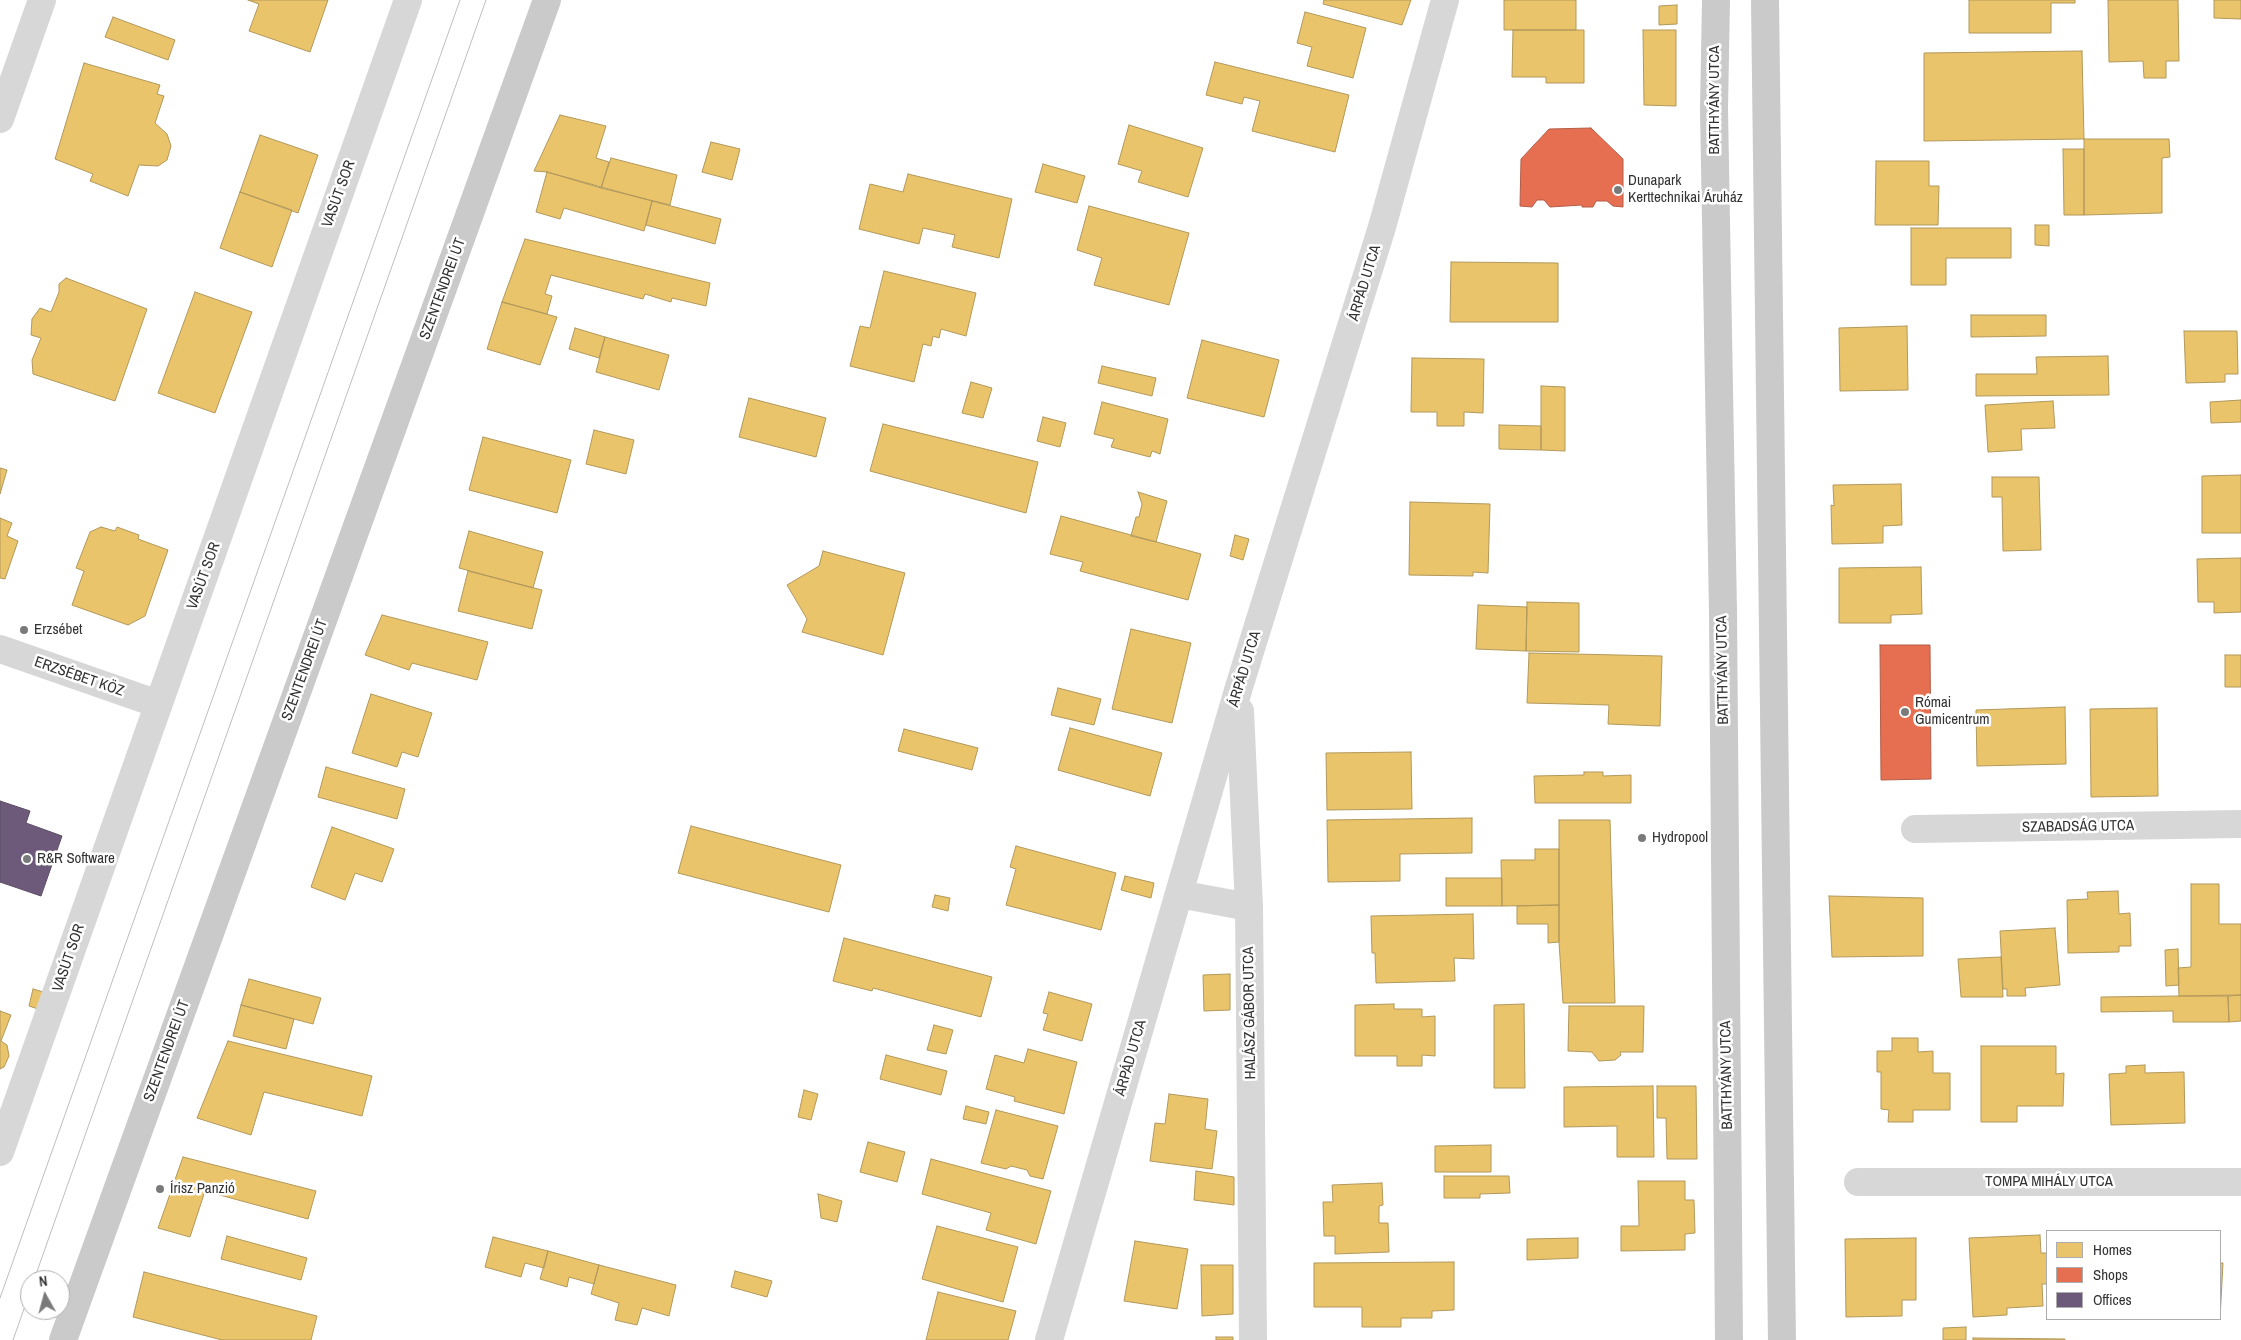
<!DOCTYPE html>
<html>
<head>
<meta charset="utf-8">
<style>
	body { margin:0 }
	#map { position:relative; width:2241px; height:1340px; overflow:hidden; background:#fff; font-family:"Archivo Narrow",sans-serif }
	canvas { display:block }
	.legend { position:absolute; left:2046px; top:1230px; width:175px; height:90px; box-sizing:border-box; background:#fff; border:1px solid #adadad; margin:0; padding:6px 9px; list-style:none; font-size:15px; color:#333 }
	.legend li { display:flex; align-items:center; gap:10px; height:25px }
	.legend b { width:25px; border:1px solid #adadad }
	.north { position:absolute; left:20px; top:1270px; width:50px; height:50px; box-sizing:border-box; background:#fff; border:1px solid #adadad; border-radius:50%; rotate:353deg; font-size:14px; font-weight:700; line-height:20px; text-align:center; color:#333 }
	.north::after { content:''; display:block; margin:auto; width:18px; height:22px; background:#7a7a7a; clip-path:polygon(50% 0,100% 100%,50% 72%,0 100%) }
</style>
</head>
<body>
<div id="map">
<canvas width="2241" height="1340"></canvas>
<ul class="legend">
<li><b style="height:14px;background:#e9c46a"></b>Homes</li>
<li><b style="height:14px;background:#e76f51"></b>Shops</li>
<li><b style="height:14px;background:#6d597a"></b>Offices</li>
</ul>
<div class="north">N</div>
</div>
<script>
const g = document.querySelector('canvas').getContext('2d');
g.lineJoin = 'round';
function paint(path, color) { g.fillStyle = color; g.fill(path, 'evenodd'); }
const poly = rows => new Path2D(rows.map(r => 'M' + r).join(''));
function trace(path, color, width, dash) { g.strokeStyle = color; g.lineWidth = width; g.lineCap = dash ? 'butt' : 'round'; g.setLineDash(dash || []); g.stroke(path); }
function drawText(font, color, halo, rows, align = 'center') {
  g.font = font + ' "Archivo Narrow",sans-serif'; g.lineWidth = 5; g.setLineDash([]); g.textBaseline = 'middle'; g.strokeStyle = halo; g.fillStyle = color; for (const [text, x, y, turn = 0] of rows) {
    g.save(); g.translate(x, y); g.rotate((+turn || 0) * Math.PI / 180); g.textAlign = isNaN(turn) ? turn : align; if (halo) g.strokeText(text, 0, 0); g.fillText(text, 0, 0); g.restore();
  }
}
const homes = poly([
	[248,0,328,0,310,52,249,31,259,4,248,0],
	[1324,0,1411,0,1402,25,1323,4,1324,0],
	[1504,0,1576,0,1576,30,1504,30,1504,0],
	[1969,0,2075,0,2075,3,2051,3,2051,33,1969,33,1969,0],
	[2108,0,2178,0,2179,61,2166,61,2166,78,2144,78,2143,61,2109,62,2108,0],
	[2214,0,2241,0,2241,19,2214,18,2214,0],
	[1677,5,1677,24,1659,25,1659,6,1677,5],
	[1305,12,1366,28,1353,78,1307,66,1312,47,1297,43,1305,12],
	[113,17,175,40,168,60,105,37,113,17],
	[1513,30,1584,30,1584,83,1546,83,1546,77,1512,77,1513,30],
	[1643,30,1676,30,1676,106,1644,105,1643,30],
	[2082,51,2084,139,1924,141,1924,53,2082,51],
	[1215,62,1349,95,1335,152,1252,131,1260,101,1244,97,1242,104,1206,95,1215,62],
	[84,63,160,85,157,94,164,96,155,123,167,134,171,146,167,160,158,166,139,165,128,196,90,181,93,174,55,159,84,63],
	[560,115,606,126,596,158,609,162,601,188,547,172,534,171,560,115],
	[1129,125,1203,148,1188,197,1138,182,1142,171,1118,164,1129,125],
	[260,135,318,155,298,213,240,192,260,135],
	[2084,139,2169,139,2170,157,2162,158,2162,213,2084,215,2084,139],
	[711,142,740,149,732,180,702,172,711,142],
	[2063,149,2084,149,2084,215,2064,215,2063,149],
	[611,158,677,175,670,205,601,188,611,158],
	[1876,161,1929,161,1929,186,1939,186,1938,225,1875,225,1876,161],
	[1043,164,1085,176,1077,203,1035,192,1043,164],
	[547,172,652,201,644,231,564,208,560,219,536,212,547,172],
	[908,174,1012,199,999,258,952,247,955,235,923,228,919,244,859,229,870,184,903,192,908,174],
	[240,192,292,210,272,267,220,248,240,192],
	[652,201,721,219,715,244,646,225,652,201],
	[1089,206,1189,233,1169,305,1094,285,1102,258,1077,250,1089,206],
	[2035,225,2049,225,2049,246,2035,245,2035,225],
	[1911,228,2011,228,2011,258,1946,258,1946,285,1911,285,1911,228],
	[525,239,710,283,706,306,672,298,671,302,645,294,643,299,551,275,545,294,552,296,547,314,502,302,525,239],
	[1451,262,1558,263,1558,322,1450,322,1451,262],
	[884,271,976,293,966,336,941,329,939,338,933,336,931,346,923,344,914,382,850,366,860,326,870,328,884,271],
	[66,278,147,309,115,401,33,374,32,360,41,338,31,335,32,319,40,308,51,312,59,292,59,284,66,278],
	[195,292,252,312,215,413,158,393,195,292],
	[502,302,557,317,540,365,487,349,502,302],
	[1971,315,2046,315,2046,336,1971,337,1971,315],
	[1907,326,1908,390,1840,391,1839,328,1907,326],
	[575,328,605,337,599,358,569,349,575,328],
	[2184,331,2237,331,2238,374,2225,374,2225,382,2186,383,2184,331],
	[605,337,669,355,659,390,596,372,605,337],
	[1202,340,1279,360,1264,417,1187,398,1202,340],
	[2108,356,2109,395,1976,396,1976,374,2037,374,2036,357,2108,356],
	[1412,358,1484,359,1483,413,1464,412,1464,426,1437,426,1437,412,1411,412,1412,358],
	[1102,366,1156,378,1152,396,1098,383,1102,366],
	[971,382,992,388,983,418,962,413,971,382],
	[1541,386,1565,387,1565,451,1541,450,1541,386],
	[749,398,826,418,816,457,739,437,749,398],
	[2241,400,2241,422,2211,423,2210,402,2241,400],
	[2053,401,2055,428,2021,429,2022,450,1988,452,1985,405,2053,401],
	[1102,402,1168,419,1160,454,1152,451,1150,457,1111,447,1114,439,1094,434,1102,402],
	[1043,417,1066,423,1060,447,1037,441,1043,417],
	[883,424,1038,462,1026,513,870,471,883,424],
	[1499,425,1541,426,1541,450,1499,449,1499,425],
	[594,430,634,440,626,474,586,464,594,430],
	[483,437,571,460,557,513,469,490,483,437],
	[0,468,7,470,0,494,0,468],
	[2241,475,2241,533,2202,533,2202,476,2241,475],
	[1992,477,2039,477,2041,550,2003,551,2002,497,1992,497,1992,477],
	[1901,484,1902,525,1883,526,1883,543,1832,544,1831,505,1834,506,1833,485,1901,484],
	[1138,492,1167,501,1156,542,1131,536,1136,517,1139,517,1142,504,1138,492],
	[1410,502,1490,504,1488,573,1473,572,1473,576,1409,575,1410,502],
	[1061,516,1201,554,1188,600,1080,571,1083,562,1050,554,1061,516],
	[0,518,12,523,7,536,18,541,5,579,0,578,0,518],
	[101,527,115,531,117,527,139,535,138,539,168,550,145,616,128,625,72,605,84,571,76,568,90,532,101,527],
	[469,531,543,552,533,588,459,568,469,531],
	[1235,535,1249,539,1243,560,1230,556,1235,535],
	[823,551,905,573,883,655,802,632,807,619,787,585,819,566,823,551],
	[2241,558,2241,612,2214,613,2214,602,2198,602,2197,559,2241,558],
	[1921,567,1922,614,1891,615,1891,623,1839,623,1839,568,1921,567],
	[468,571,542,590,532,629,458,611,468,571],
	[1527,602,1579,603,1579,652,1526,651,1527,602],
	[1478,605,1527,607,1526,651,1476,649,1478,605],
	[382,615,488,642,477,680,412,663,409,670,365,655,382,615],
	[1131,629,1191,643,1172,723,1112,709,1131,629],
	[1529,653,1662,656,1660,726,1608,724,1609,705,1527,703,1529,653],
	[2225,655,2241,655,2241,687,2225,687,2225,655],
	[1058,688,1101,699,1094,725,1051,715,1058,688],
	[371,694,432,713,418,757,402,752,397,767,352,753,371,694],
	[2065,707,2066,764,1977,766,1976,710,2065,707],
	[2157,708,2158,796,2091,797,2090,709,2157,708],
	[1070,728,1162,753,1150,796,1058,770,1070,728],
	[904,729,978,748,972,770,898,751,904,729],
	[1411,752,1412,809,1327,810,1326,753,1411,752],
	[326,767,405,789,397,819,318,797,326,767],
	[1584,772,1603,772,1603,776,1631,775,1631,803,1535,803,1534,776,1584,775,1584,772],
	[1472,818,1472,853,1400,854,1400,881,1328,882,1327,820,1472,818],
	[1559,820,1610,820,1615,1003,1563,1003,1559,942,1559,820],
	[691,826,841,865,829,912,678,873,691,826],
	[332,827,394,849,382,882,355,873,345,900,311,887,332,827],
	[1016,846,1116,873,1101,930,1006,905,1016,869,1010,867,1016,846],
	[1535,849,1559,849,1559,905,1502,906,1501,860,1535,860,1535,849],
	[1125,876,1154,883,1151,898,1121,890,1125,876],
	[1446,878,1502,878,1502,906,1446,906,1446,878],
	[2191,884,2219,884,2219,924,2241,924,2241,995,2179,996,2178,968,2191,967,2191,884],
	[2118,891,2119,914,2130,913,2131,946,2119,946,2119,952,2068,953,2067,900,2088,899,2087,892,2118,891],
	[935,895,950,898,948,911,932,907,935,895],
	[1829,896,1923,898,1923,956,1832,957,1829,896],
	[1559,905,1559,942,1548,943,1548,924,1517,924,1517,906,1559,905],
	[1473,914,1474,959,1454,958,1455,981,1376,983,1375,953,1372,953,1371,916,1473,914],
	[2055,928,2060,985,2025,988,2026,996,2007,996,2007,989,2003,989,2000,931,2055,928],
	[844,938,992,977,981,1017,873,988,872,991,833,981,844,938],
	[2178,949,2179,985,2166,986,2165,950,2178,949],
	[2001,957,2003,997,1961,997,1958,959,2001,957],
	[1230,974,1230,1010,1204,1011,1203,975,1230,974],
	[249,979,321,998,313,1024,241,1005,249,979],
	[33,989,47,993,41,1010,29,1006,33,989],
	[1049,992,1092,1004,1082,1041,1043,1030,1048,1014,1043,1013,1049,992],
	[2241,995,2241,1021,2229,1022,2228,996,2241,995],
	[2179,996,2228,996,2229,1022,2173,1022,2173,1011,2101,1012,2101,997,2179,996],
	[1394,1004,1394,1009,1422,1009,1422,1017,1435,1016,1435,1056,1422,1055,1422,1066,1397,1066,1397,1056,1355,1056,1355,1005,1394,1004],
	[1524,1004,1525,1088,1494,1088,1494,1005,1524,1004],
	[241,1005,294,1019,286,1049,233,1036,241,1005],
	[1569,1006,1644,1006,1643,1052,1620,1052,1621,1055,1615,1060,1599,1061,1592,1052,1568,1051,1569,1006],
	[0,1011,11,1015,1,1041,7,1045,9,1056,4,1067,0,1069,0,1011],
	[934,1025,953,1030,946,1054,927,1050,934,1025],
	[1892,1038,1918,1038,1918,1052,1933,1051,1933,1073,1950,1073,1950,1110,1913,1110,1913,1122,1888,1122,1889,1110,1881,1109,1881,1072,1877,1072,1877,1051,1892,1051,1892,1038],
	[228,1041,372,1076,362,1116,264,1092,251,1135,197,1118,228,1041],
	[1981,1046,2056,1046,2056,1074,2064,1073,2063,1106,2017,1106,2017,1122,1981,1122,1981,1046],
	[1028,1049,1077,1062,1064,1114,1014,1101,1015,1097,986,1089,995,1055,1024,1063,1028,1049],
	[886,1055,947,1071,941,1095,880,1079,886,1055],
	[2145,1065,2145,1073,2184,1072,2185,1123,2111,1125,2109,1074,2126,1073,2126,1066,2145,1065],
	[1653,1086,1654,1157,1617,1157,1617,1126,1564,1127,1564,1087,1653,1086],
	[1657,1086,1696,1086,1697,1159,1667,1159,1666,1118,1657,1118,1657,1086],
	[804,1090,818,1094,811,1120,798,1117,804,1090],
	[1169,1094,1208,1099,1205,1129,1217,1131,1212,1169,1150,1161,1155,1123,1165,1124,1169,1094],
	[966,1106,989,1112,986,1124,963,1119,966,1106],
	[996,1110,1058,1126,1043,1179,1030,1176,1027,1170,1011,1166,1006,1169,981,1163,996,1110],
	[868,1142,905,1152,897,1182,860,1172,868,1142],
	[1491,1145,1491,1172,1435,1172,1435,1146,1491,1145],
	[183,1157,316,1191,308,1219,205,1191,190,1237,158,1228,183,1157],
	[931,1159,1051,1191,1036,1244,986,1230,991,1213,922,1194,931,1159],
	[1196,1171,1234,1177,1234,1205,1194,1200,1196,1171],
	[1444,1176,1509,1176,1510,1193,1480,1194,1480,1198,1444,1198,1444,1176],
	[1638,1181,1685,1181,1685,1200,1694,1200,1695,1233,1685,1234,1685,1250,1621,1251,1621,1226,1639,1226,1638,1181],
	[1382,1183,1383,1205,1379,1206,1379,1223,1388,1223,1389,1252,1335,1254,1335,1236,1324,1236,1323,1202,1333,1202,1332,1185,1382,1183],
	[818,1194,842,1201,837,1222,821,1218,818,1194],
	[937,1226,1018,1247,1003,1302,922,1279,937,1226],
	[2040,1235,2041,1253,2047,1253,2047,1284,2042,1284,2043,1306,2007,1308,2007,1315,1973,1317,1969,1238,2040,1235],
	[227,1236,307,1258,301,1280,221,1259,227,1236],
	[493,1237,548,1251,544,1268,525,1263,521,1277,485,1267,493,1237],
	[1578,1238,1578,1258,1527,1260,1527,1239,1578,1238],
	[1916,1238,1916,1300,1902,1300,1902,1316,1846,1317,1845,1239,1916,1238],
	[1135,1241,1188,1249,1177,1309,1124,1301,1135,1241],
	[548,1251,599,1265,594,1284,569,1277,567,1287,540,1279,548,1251],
	[1454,1262,1454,1310,1432,1311,1432,1318,1401,1318,1401,1327,1362,1327,1362,1307,1314,1307,1314,1263,1454,1262],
	[2220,1263,2223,1263,2220,1319,2220,1263],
	[599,1265,676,1285,669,1316,642,1308,637,1325,615,1320,619,1303,591,1294,599,1265],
	[1201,1265,1233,1265,1233,1314,1202,1316,1201,1265],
	[735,1271,772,1281,767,1297,731,1287,735,1271],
	[144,1272,317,1316,311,1340,222,1340,133,1317,144,1272],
	[938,1292,1016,1311,1008,1340,926,1340,938,1292],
	[1966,1327,1966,1340,1943,1340,1943,1328,1966,1327],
	[1216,1337,1233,1337,1233,1340,1216,1340,1216,1337],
	[1973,1338,2065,1339,2065,1340,1973,1340,1973,1338]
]);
paint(homes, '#e9c46a');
trace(homes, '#b2985a', 1);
const shops = poly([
	[1591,128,1623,159,1623,207,1613,206,1607,201,1596,201,1593,207,1582,207,1582,205,1550,207,1544,200,1537,200,1532,207,1520,206,1521,159,1549,129,1591,128],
	[1880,645,1930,645,1931,779,1881,780,1880,645]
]);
paint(shops, '#e76f51');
trace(shops, '#b15d48', 1);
const offices = poly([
	[0,801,30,811,26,823,62,836,41,896,0,882,0,801]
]);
paint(offices, '#6d597a');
trace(offices, '#5c4e65', 1);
trace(poly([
	[0,119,42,0],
	[0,649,158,704],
	[1240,711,1249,907,1253,1340],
	[1915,829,2241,824],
	[1179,894,1249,907],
	[0,1152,408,0],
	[1858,1182,2241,1182],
	[1049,1340,1239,687,1382,227,1445,0]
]), '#d7d7d7', 28);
trace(poly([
	[1716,0,1714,109,1723,612,1729,1340],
	[1765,0,1782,1340],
	[63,1340,547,0]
]), '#cacaca', 28);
trace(poly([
	[34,1280,486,0],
	[0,1298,460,0],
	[13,1340,30,1292]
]), '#bebebe', 1);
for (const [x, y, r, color] of [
	[1618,190,5,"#7a7a7a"],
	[24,630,5,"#7a7a7a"],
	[1905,712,5,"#7a7a7a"],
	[1642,838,5,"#7a7a7a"],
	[27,859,5,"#7a7a7a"],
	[160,1189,5,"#7a7a7a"]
]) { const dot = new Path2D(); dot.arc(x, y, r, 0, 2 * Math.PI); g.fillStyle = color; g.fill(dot); trace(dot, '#fff', 2); }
drawText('15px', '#333', '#fff', [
	["BATTHYÁNY UTCA",1715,100,-90],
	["VASÚT SOR",339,194,-70],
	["ÁRPÁD UTCA",1365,283,-73],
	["SZENTENDREI ÚT",443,289,-70],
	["VASÚT SOR",204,576,-70],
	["ÁRPÁD UTCA",1245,669,-73],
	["SZENTENDREI ÚT",305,670,-70],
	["BATTHYÁNY UTCA",1723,670,-91],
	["ERZSÉBET KÖZ",79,677,19],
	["SZABADSÁG UTCA",2078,827,-1],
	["VASÚT SOR",69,958,-71],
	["HALÁSZ GÁBOR UTCA",1250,1013,-91],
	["SZENTENDREI ÚT",167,1051,-70],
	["ÁRPÁD UTCA",1131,1058,-74],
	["BATTHYÁNY UTCA",1727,1075,-91],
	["TOMPA MIHÁLY UTCA",2049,1182]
]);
drawText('15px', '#333', '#fff', [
	["Dunapark",1628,181],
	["Kerttechnikai Áruház",1628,198],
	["Erzsébet",34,630],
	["Római",1915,703],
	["Gumicentrum",1915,720],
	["Hydropool",1652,838],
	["R&R Software",37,859],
	["Írisz Panzió",170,1189]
], 'left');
</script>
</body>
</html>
